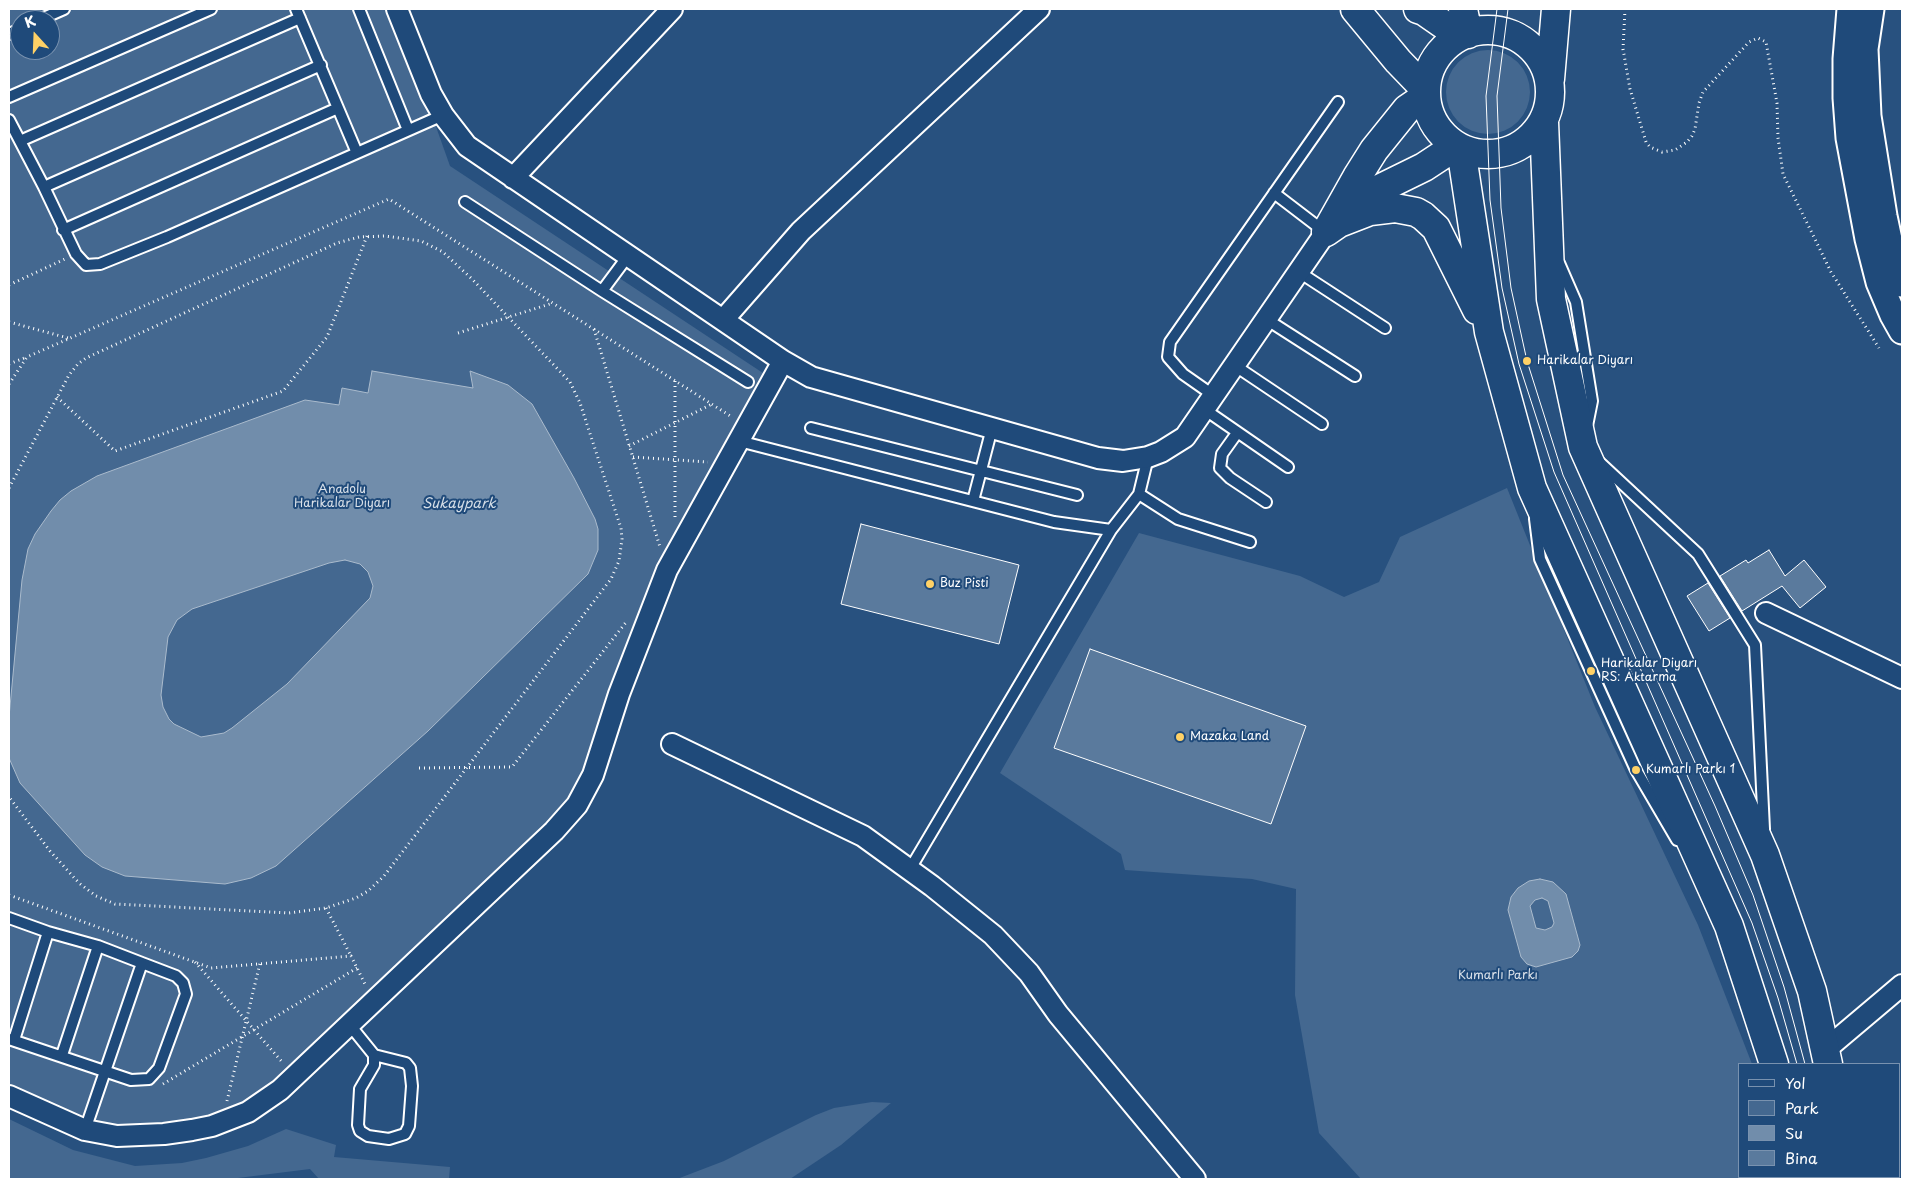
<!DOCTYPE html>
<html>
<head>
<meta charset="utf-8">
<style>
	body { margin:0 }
	#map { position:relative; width:1911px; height:1188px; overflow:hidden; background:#28517f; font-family:"Playpen Sans",sans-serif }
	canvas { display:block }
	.frame { position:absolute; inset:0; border:10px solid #fff; pointer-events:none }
	.legend { position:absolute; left:1738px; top:1063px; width:162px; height:115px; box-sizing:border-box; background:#1f4a7a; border:1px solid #7992af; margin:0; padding:6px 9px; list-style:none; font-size:15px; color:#fff }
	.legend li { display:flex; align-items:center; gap:10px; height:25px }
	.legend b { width:25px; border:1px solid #7992af }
	.north { position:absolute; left:10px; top:10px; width:50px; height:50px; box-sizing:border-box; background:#1f4a7a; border:1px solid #7992af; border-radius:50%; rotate:340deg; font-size:14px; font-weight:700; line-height:20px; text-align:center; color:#fff }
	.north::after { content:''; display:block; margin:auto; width:18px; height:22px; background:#ffd166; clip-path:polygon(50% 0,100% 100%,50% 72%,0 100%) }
</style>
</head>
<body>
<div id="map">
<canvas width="1911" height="1188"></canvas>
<div class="frame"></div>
<ul class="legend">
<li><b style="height:6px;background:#1f4a7a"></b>Yol</li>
<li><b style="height:14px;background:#446890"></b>Park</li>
<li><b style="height:14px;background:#718dab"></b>Su</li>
<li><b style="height:14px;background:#5a7a9d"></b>Bina</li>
</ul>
<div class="north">K</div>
</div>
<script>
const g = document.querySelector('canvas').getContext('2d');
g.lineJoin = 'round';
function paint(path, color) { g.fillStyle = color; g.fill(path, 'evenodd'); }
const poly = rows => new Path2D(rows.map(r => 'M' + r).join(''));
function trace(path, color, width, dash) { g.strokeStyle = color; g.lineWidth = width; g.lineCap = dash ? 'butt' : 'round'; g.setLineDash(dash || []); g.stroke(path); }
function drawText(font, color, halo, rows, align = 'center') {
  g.font = font + ' "Playpen Sans",sans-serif'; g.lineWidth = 4; g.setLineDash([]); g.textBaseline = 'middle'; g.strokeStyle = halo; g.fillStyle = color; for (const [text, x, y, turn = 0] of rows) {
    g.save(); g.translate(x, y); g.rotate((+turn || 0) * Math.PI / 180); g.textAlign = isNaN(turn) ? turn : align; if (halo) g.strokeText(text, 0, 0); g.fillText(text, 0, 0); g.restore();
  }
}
paint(poly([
	[9,9,394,9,450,166,772,379,655,616,606,763,446,936,264,1106,150,1137,113,1132,9,1089],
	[20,20,50,20,50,50,20,50],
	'1446 92a42 42 0 1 1 84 0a42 42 0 1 1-84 0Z',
	[1507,488,1595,707,1698,925,1752,1064,1740,1064,1740,1177,1772,1177,1773,1179,1361,1179,1319,1133,1295,995,1296,889,1252,879,1125,870,1121,854,1000,773,1139,533,1300,576,1344,597,1379,582,1400,537],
	[872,1102,891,1103,841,1145,790,1179,677,1179,724,1161,816,1115,834,1108],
	[9,1119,73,1150,135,1166,182,1163,206,1158,248,1146,286,1129,336,1145,334,1157,450,1167,449,1179,319,1179,310,1169,230,1179,9,1179]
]), '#446890');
const water = poly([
	[372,371,473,388,470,371,508,385,532,404,574,478,595,519,598,529,598,550,588,574,428,731,276,866,251,878,225,884,125,876,102,867,85,855,20,783,9,758,9,717,22,580,28,549,35,534,51,511,60,500,71,491,97,476,305,400,339,405,342,388,368,393,372,371],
	[345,560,360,564,368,572,373,586,370,598,287,684,232,728,224,733,201,737,174,724,169,719,163,707,161,695,168,637,177,620,192,609,329,563,345,560],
	[1540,879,1553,882,1566,894,1580,945,1578,951,1572,957,1536,967,1527,964,1521,957,1508,910,1511,897,1518,888,1529,881,1540,879],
	[1542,898,1548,901,1554,923,1552,927,1545,930,1536,928,1530,906,1535,900,1542,898]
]);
paint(water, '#718dab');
trace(water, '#aabbcd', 1);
const building = poly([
	[861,524,1019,565,999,644,841,604,861,524],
	[1769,550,1785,576,1804,560,1826,587,1800,608,1782,586,1742,611,1720,576,1746,560,1748,563,1769,550],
	[1708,583,1730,618,1709,631,1687,596,1708,583],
	[1090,649,1306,726,1271,824,1054,748,1090,649]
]);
paint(building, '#5a7a9d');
trace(building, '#fff', 1);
const service = poly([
	[296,9,357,153],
	[359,9,408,130],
	[39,20,64,9],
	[9,34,20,29],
	[9,97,211,9],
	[9,120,44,187,76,254,86,265,100,264,167,237,443,115],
	[20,141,300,18],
	[44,187,321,65],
	[1274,193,1325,232],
	[465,202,602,291,748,382],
	[63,230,338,108],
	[1559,263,1576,302,1592,401,1587,426],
	[1299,272,1385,328],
	[602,291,628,256],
	[1266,319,1355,376],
	[1234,365,1322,424],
	[1213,395,1183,374,1168,357,1170,342,1338,102],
	[1204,409,1288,467],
	[811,428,1077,495],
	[1237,433,1222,454,1220,468,1230,478,1266,502],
	[739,441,1054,522,1111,530],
	[1598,461,1698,554,1755,645,1764,829],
	[1139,494,1178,519,1250,542],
	[973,501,992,428],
	[1535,519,1540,559,1636,770,1677,840],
	[910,869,1111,530,1139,494,1148,457],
	[9,918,48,932,98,946,142,963,85,1130],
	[349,1024,374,1055,374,1065,360,1089,358,1125,360,1131,368,1136,389,1139,405,1134,409,1126,412,1086,410,1068,406,1063,374,1055],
	[9,1039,131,1080,149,1079,159,1068,186,994,183,983,176,976,142,963],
	[14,1040,48,932],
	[62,1055,98,946]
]);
const minor = poly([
	[397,9,431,94,443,115,467,146,783,361,811,377,1098,458,1123,461,1148,457,1161,452,1185,437,1326,232],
	[513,178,672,9],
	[723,320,801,231,1039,9],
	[1766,613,1902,678],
	[672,744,863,836,932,886,993,935,1029,973,1058,1014,1195,1179],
	[1825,1050,1902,985],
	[9,1096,85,1130,117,1136,164,1134,192,1130,212,1126,248,1112,280,1090,554,831,577,805,593,775,619,694,667,570,783,361]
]);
const tertiary = poly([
	[1850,9,1846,59,1846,98,1849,138,1868,239,1879,282,1893,315,1902,331],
	[1871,9,1865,49,1868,116,1884,216,1894,263,1902,284]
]);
const trunk = poly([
	[1355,9,1398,61,1425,89],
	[1418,9,1424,11,1460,36],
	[1463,9,1468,34],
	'1426 92a62 62 0 1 1 124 0a62 62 0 1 1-124 0Z',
	[1550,79,1556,9],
	[1544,122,1551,299,1583,447,1765,855,1812,991,1828,1064],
	[1461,149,1489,332,1532,488,1729,926,1774,1064],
	[1346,212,1369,194,1424,167,1456,146],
	[1326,232,1339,223,1370,211,1395,208,1416,212,1423,216,1436,228,1477,310],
	[1326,232,1357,177,1374,150,1407,109,1426,96],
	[1796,1177,1796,1179],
	[1851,1177,1852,1179]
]);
trace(service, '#fff', 14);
trace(minor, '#fff', 24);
trace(tertiary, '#fff', 29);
trace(trunk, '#fff', 31);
trace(poly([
	[1625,9,1623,49,1630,89,1646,142,1650,147,1662,152,1675,150,1687,142,1692,136,1695,129,1699,103,1703,92,1749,42,1758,38,1766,42,1777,103,1778,138,1783,174,1831,272,1879,348],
	[9,285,65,259],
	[9,322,68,338],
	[594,329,660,547],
	[458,333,553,303],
	[9,364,27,357],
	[9,384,27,357,389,199,732,417],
	[57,397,115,451,283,391,327,337,367,236],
	[629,446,712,404],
	[633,457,708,462],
	[9,488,69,375,78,364,86,358,337,243,359,237,385,236,421,241,443,252,472,279,570,382,580,403,621,528,622,539,619,561,611,579,384,876,368,891,356,898,326,908,289,913,115,904,96,896,79,883,50,851,9,797],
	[675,517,675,381],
	[419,768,512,767,627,621],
	[9,895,211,968,351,956,366,986],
	[326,908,351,956],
	[195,962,283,1063],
	[163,1084,357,968],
	[227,1101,260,963]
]), '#fff', 3, [1, 4]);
trace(service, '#1f4a7a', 10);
trace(minor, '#1f4a7a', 20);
trace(tertiary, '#1f4a7a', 25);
trace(trunk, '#1f4a7a', 28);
trace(poly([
	[1497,9,1486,96,1490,200,1502,288,1519,364,1554,472,1752,923,1778,998,1797,1064],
	[1508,9,1497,96,1501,208,1511,288,1527,361,1563,475,1715,806,1753,895,1784,987,1805,1064],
	[1820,1177,1821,1179],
	[1829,1177,1829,1179]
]), '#fff', 1);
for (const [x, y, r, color] of [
	[1527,361,5,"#ffd166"],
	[930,584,5,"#ffd166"],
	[1591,671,5,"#ffd166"],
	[1180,737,5,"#ffd166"],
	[1636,770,5,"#ffd166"]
]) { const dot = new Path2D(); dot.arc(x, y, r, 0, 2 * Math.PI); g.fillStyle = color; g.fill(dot); trace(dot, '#1f4a7a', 2); }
drawText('12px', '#fff', '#1f4a7a', [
	["Harikalar Diyarı",1537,361],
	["Buz Pisti",940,584],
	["Harikalar Diyarı",1601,664],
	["RS: Aktarma",1601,678],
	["Mazaka Land",1190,737],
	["Kumarlı Parkı 1",1646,770]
], 'left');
drawText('12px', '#dae1e9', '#1f4a7a', [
	["Anadolu",342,490],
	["Harikalar Diyarı",342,504],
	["Kumarlı Parkı",1498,976]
]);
drawText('italic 14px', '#d4dde6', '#1f4a7a', [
	["Sukaypark",459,504]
]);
</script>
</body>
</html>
